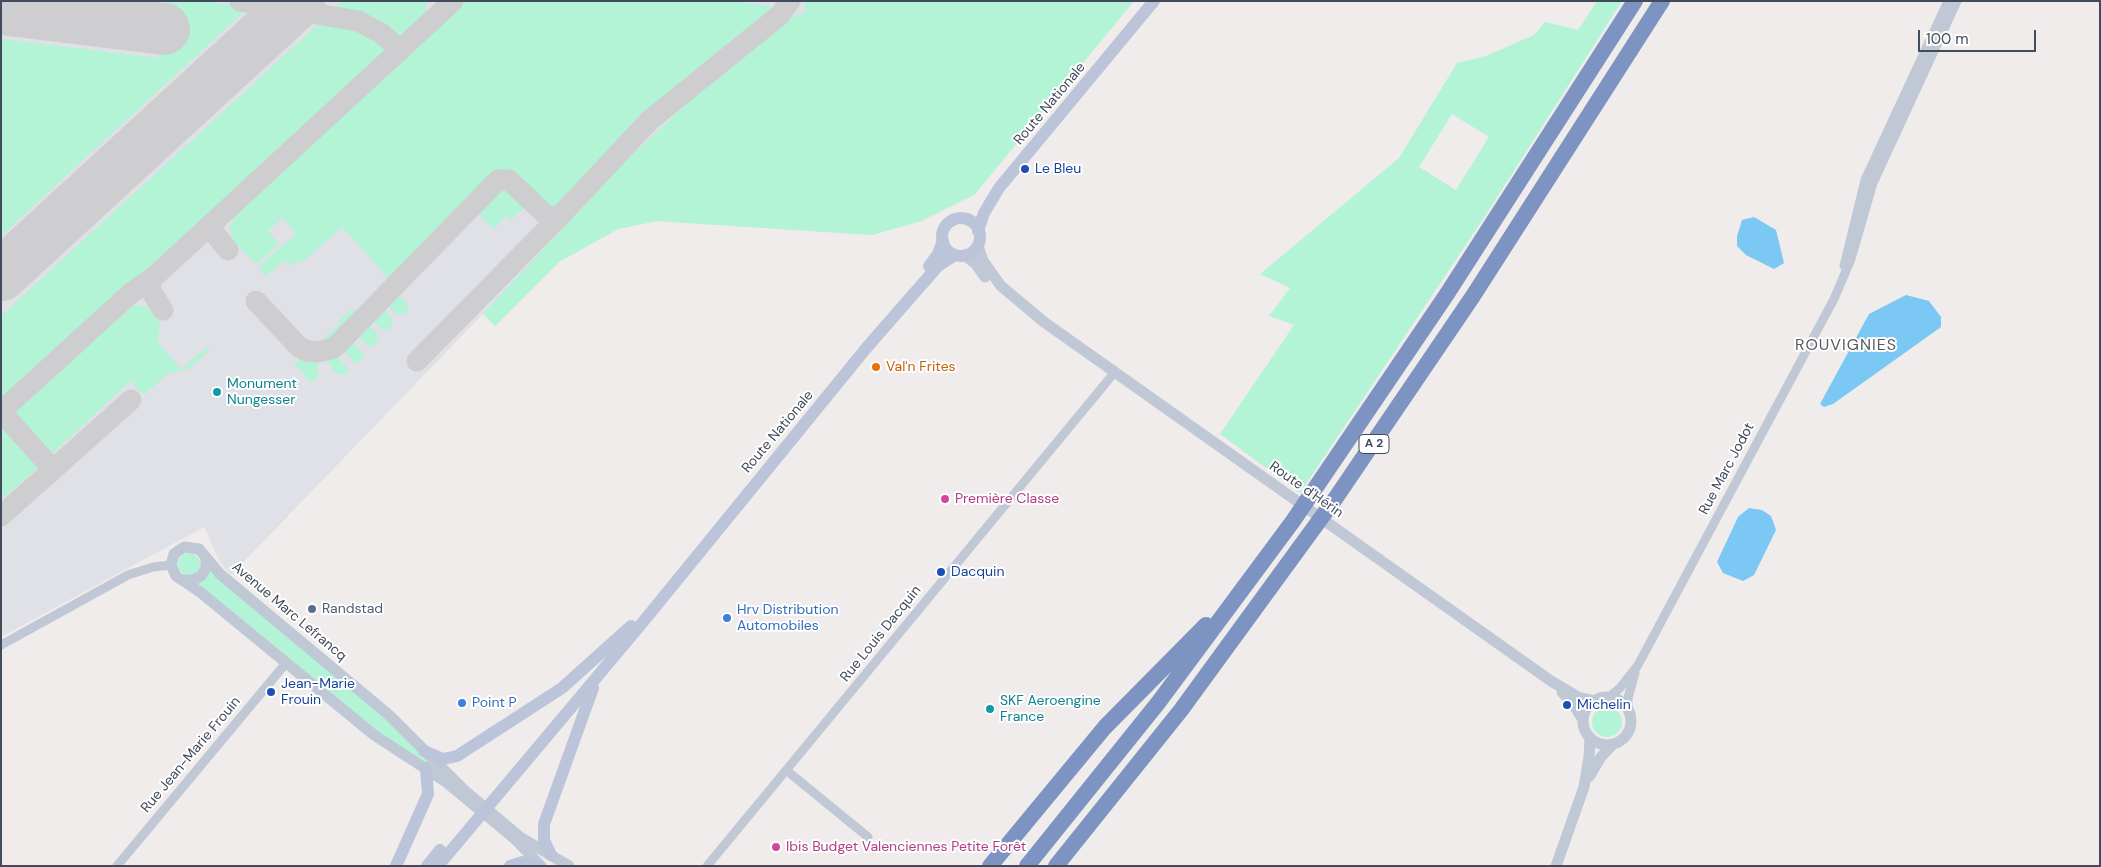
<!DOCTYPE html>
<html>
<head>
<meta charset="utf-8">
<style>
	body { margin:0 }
	#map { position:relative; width:2101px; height:867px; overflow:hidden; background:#efeceb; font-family:"DM Sans",sans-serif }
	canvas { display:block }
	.frame { position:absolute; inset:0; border:2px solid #424b5b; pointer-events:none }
	.scale { position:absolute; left:1918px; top:30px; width:118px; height:22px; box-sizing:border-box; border:2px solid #424b5b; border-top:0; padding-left:6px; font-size:15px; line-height:18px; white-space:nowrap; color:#424b5b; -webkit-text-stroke:4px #fff; paint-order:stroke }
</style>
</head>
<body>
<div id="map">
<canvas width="2101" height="867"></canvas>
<div class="frame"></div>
<div class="scale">100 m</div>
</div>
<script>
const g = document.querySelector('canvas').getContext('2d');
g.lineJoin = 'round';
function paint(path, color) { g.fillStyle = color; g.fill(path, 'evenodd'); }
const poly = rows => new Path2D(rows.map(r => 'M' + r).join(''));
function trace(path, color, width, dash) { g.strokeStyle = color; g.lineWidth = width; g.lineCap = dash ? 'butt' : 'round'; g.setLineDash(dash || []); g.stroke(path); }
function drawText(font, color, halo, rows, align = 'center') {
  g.font = font + ' "DM Sans",sans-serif'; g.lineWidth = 4; g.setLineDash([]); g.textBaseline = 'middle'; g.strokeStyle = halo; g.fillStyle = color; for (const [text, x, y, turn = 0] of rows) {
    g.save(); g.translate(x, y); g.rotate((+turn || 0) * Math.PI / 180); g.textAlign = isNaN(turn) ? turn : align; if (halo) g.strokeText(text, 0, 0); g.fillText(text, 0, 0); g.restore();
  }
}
paint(poly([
	[1,1,1134,1,975,194,921,221,872,235,657,221,618,229,559,262,495,326,483,314,231,575,220,562,204,527,1,637]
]), '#dfe1e7');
paint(poly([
	[167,1,200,1,249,7,1,236,1,39,159,58],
	[343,1,428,1,425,13,399,38,396,38,365,17,333,9],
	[466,1,728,1,780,7,647,117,558,210,545,210,511,177,499,175,392,282,342,227,305,260,289,265,284,261,266,276,258,267,296,234,283,217,268,231,279,244,256,264,231,239,230,225,235,215],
	[806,1,1134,1,975,194,921,221,872,235,657,221,618,229,559,262,495,326,483,314,626,161,692,99,796,15,804,14],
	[1597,1,1622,1,1489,210,1300,493,1220,434,1294,325,1269,316,1290,288,1260,274,1399,158,1457,63,1486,56,1534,35,1545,22,1578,30],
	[1452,114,1489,137,1456,190,1419,167],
	[325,18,362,27,389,47,1,405,1,316],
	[512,188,528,204,511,220,506,216,494,229,474,210,493,190],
	[397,294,407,303,408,310,405,314,396,314,384,302,391,295],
	[128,305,146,306,156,316,160,322,158,343,181,369,207,347,210,350,189,369,168,373,144,395,130,381,53,453,47,454,15,420,13,408,121,309],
	[379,306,392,318,392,327,388,330,382,329,369,318],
	[352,309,360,315,334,342,326,347,313,348,340,324,339,321],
	[365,322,377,333,377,342,371,348,354,333],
	[348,339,365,355,357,364,340,348],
	[334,354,349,369,346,375,336,373,324,357],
	[300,355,314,358,318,364,317,381,308,380,299,368,295,367],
	[1,421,38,460,39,466,1,500],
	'178 564a11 11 0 1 1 22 0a11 11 0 1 1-22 0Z',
	[209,570,382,713,438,770,374,732,196,584],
	'1592 722a15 15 0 1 1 30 0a15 15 0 1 1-30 0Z'
]), '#b3f3d6');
paint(poly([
	[1754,217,1776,230,1784,263,1774,269,1746,255,1737,246,1737,236,1742,220],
	[1906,295,1929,301,1941,317,1941,327,1833,404,1824,407,1820,404,1869,314],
	[1749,508,1762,510,1771,516,1776,530,1754,575,1743,581,1723,573,1717,562,1738,517]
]), '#7bc8f5');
trace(poly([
	[240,1,358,21,381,33,400,50],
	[217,219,213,226,214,233,228,250],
	[155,276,150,282,151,291,163,310],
	[256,301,299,347,307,351,318,352,334,348,498,180,509,180,548,217,559,217,650,120,780,15,790,1],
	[417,361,559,217],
	[47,475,50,469,48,464,6,417,5,412,7,406,131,293,155,276,453,1],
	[1,516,131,400]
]), '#ceced1', 21);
trace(poly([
	[1,9,164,29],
	[1,275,299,1]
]), '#ceced1', 52);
trace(poly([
	[1844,266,1865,180,1948,1],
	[1,645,128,575,153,567,171,565],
	[1608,698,1620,688,1638,665,1834,299,1851,259,1873,183,1957,1],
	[1628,709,1628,698,1635,673],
	[786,770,868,837],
	[117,866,286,663],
	[707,866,1114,373]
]), '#c0c8d5', 9);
trace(poly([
	[978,246,983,261,1001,286,1044,322,1551,681,1578,697,1595,701],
	[964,255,975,263,985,277],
	[184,580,193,580,201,576,206,568,206,559],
	[1562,692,1574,705,1583,720],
	'1583 721a24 24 0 1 1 48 0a24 24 0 1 1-48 0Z',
	[1589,777,1601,757,1612,745],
	[541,866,515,839,446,782,374,735,200,592,176,576,171,565,174,554,184,547,199,549,220,574,389,715,464,790,520,837,569,866],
	[1556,866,1584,787,1589,757,1590,738]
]), '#c0c8d5', 11);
trace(poly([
	'942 237a19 19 0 1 1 38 0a19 19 0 1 1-38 0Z',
	[978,231,984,213,999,188,1154,1],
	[929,266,938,254,943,241],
	[424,751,443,759,457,756,562,688,631,626],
	[551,855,544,840,544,824,593,688],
	[396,866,428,794,426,768],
	[427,866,440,850],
	[438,866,643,622,868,346,938,266,955,255],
	[510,866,523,862,538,866]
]), '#bbc4d8', 12);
trace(poly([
	[990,866,1105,727,1206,625],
	[1027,866,1158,703,1293,521,1447,294,1635,1],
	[1056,866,1181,710,1335,499,1473,296,1662,1]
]), '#7d93c1', 16);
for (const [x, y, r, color] of [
	[1025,169,5,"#1a4fb4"],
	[876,367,5,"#e8710a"],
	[217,392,5,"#0f9aa8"],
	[945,499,5,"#d1479c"],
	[941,572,5,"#1a4fb4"],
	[312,609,5,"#5c6f8a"],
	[727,618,5,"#3f7fe0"],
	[271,692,5,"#1a4fb4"],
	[462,703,5,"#3f7fe0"],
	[1567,705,5,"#1a4fb4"],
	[990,709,5,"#0f9aa8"],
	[776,847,5,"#d1479c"]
]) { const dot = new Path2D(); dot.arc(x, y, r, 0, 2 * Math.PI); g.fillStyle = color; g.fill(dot); trace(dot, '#fff', 2); }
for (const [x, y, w] of [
	[1374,444,30]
]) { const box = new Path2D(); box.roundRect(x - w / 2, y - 9.5, w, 19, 4); g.fillStyle = '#fff'; g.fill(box); trace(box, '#424b5b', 1); }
drawText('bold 12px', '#424b5b', null, [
	["A 2",1374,444]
]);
drawText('14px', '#424b5b', '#fff', [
	["Route Nationale",1050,104,-50],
	["Route Nationale",778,432,-50],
	["Rue Marc Jodot",1727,469,-62],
	["Route d'Hérin",1306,490,35],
	["Avenue Marc Lefrancq",289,612,40],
	["Rue Louis Dacquin",881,634,-51],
	["Rue Jean-Marie Frouin",191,755,-50]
]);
drawText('14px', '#164399', '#fff', [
	["Le Bleu",1035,169],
	["Dacquin",951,572],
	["Jean-Marie",281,684],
	["Frouin",281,700],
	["Michelin",1577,705]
], 'left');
drawText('14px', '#c56008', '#fff', [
	["Val'n Frites",886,367]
], 'left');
drawText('14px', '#0d838f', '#fff', [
	["Monument",227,384],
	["Nungesser",227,400],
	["SKF Aeroengine",1000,701],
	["France",1000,717]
], 'left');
drawText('14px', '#b23c85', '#fff', [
	["Première Classe",955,499],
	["Ibis Budget Valenciennes Petite Forêt",786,847]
], 'left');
drawText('14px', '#4e5e75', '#fff', [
	["Randstad",322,609]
], 'left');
drawText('14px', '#366cbe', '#fff', [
	["Hrv Distribution",737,610],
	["Automobiles",737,626],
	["Point P",472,703]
], 'left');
g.letterSpacing = '1px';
drawText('16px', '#585a61', '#fff', [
	["ROUVIGNIES",1846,346]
]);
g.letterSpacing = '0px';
</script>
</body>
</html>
